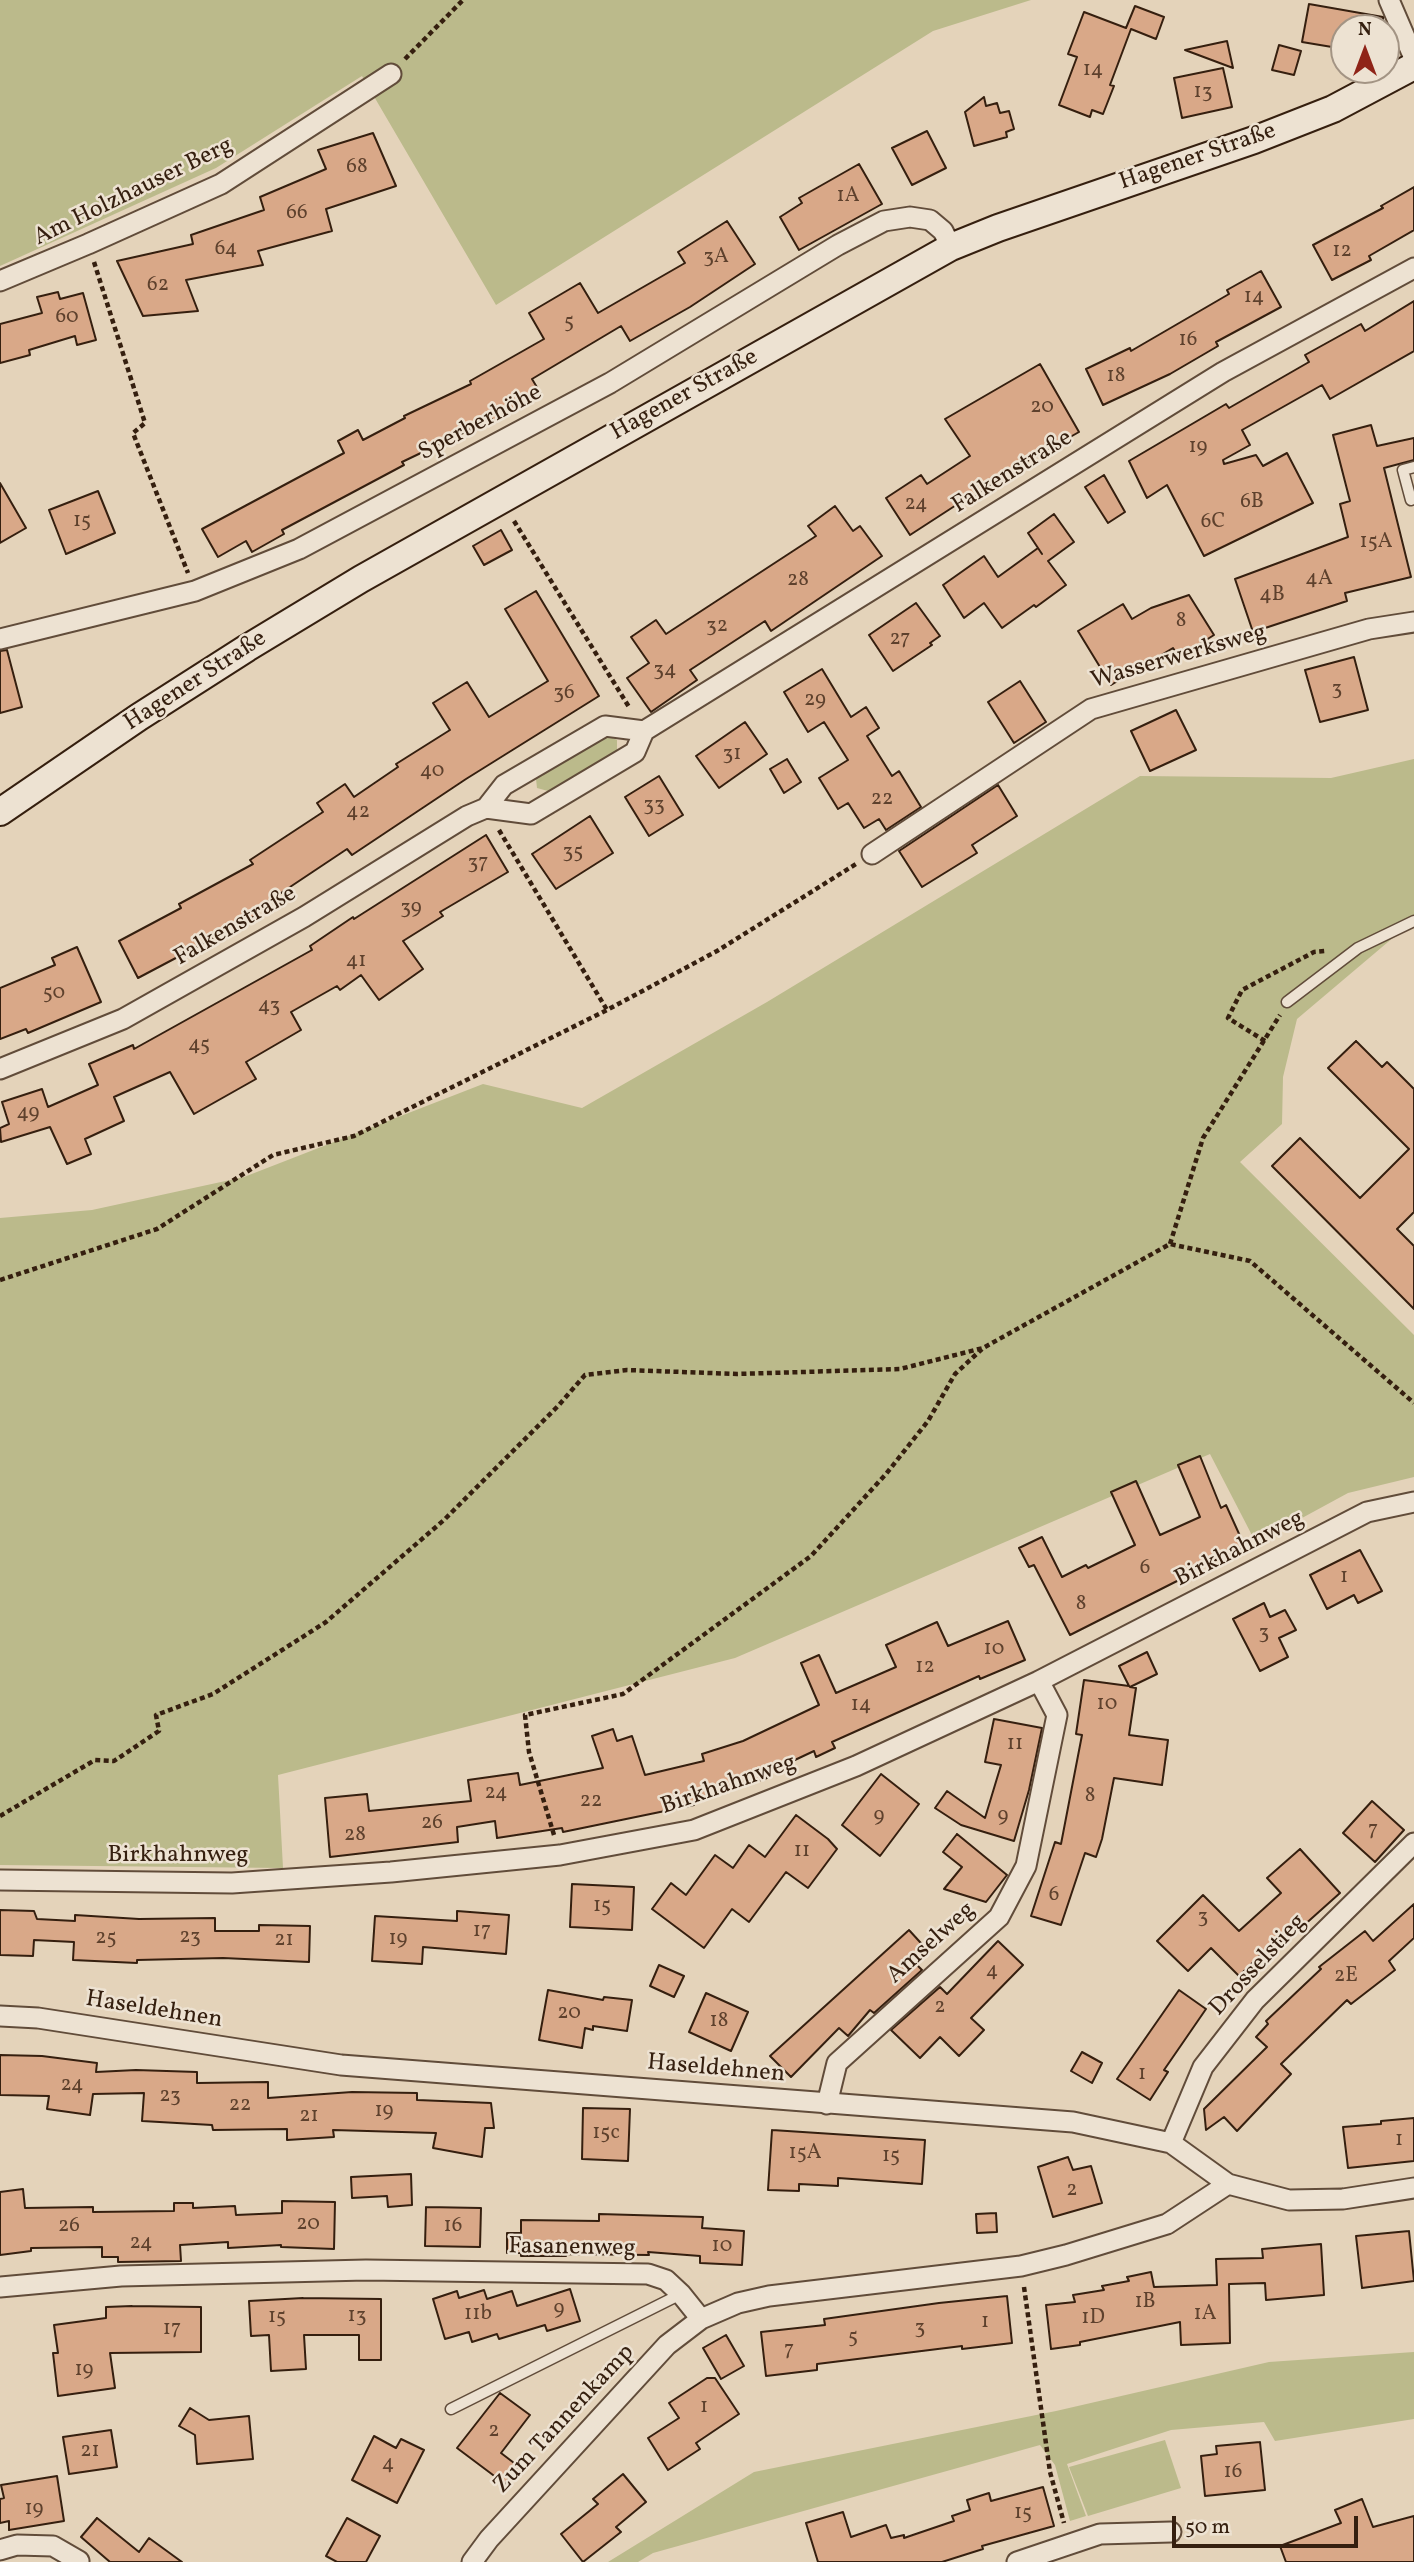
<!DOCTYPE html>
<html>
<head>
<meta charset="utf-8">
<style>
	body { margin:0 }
	#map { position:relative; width:1414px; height:2562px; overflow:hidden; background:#e4d3ba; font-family:Vollkorn,serif }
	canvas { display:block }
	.north { position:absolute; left:1330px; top:14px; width:70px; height:70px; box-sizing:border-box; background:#ede2d2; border:2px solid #a39484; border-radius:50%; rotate:0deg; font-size:19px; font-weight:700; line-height:28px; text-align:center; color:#351f0f }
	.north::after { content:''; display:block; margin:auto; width:24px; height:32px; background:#8f2418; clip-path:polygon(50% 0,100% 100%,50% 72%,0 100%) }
	.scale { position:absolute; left:1172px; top:2516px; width:186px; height:32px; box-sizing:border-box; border:4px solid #351f0f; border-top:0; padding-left:9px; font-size:21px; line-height:24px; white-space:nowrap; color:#351f0f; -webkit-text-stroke:5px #ede2d2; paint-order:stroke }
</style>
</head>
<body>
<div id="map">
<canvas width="1414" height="2562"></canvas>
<div class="north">N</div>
<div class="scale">50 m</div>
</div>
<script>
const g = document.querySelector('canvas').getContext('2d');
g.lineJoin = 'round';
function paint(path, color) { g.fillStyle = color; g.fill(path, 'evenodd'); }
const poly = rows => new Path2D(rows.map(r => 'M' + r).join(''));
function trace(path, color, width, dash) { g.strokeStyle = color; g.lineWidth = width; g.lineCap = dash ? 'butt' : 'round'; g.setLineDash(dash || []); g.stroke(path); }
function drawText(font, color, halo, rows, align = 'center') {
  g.font = font + ' Vollkorn,serif'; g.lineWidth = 5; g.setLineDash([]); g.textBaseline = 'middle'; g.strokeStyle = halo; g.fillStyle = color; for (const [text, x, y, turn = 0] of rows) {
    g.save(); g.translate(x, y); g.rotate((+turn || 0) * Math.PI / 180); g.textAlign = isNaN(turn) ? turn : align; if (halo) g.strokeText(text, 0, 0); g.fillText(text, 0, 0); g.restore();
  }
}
paint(poly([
	[0,0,1031,0,933,31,496,305,362,76,216,168,0,266],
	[600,732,617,740,617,761,559,794,537,788,535,770],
	[1414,759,1414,920,1297,1019,1283,1077,1282,1124,1240,1162,1414,1335,1414,1477,1348,1493,1256,1543,1210,1454,735,1658,278,1775,283,1868,0,1865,0,1218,92,1210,244,1177,483,1084,582,1108,767,1002,1140,776,1331,778],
	[1414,2352,1414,2419,1275,2441,1264,2422,1171,2430,1067,2464,1086,2516,1070,2521,1055,2465,1040,2445,653,2553,638,2562,608,2562,754,2472,1056,2411,1269,2362],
	[1165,2440,1181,2488,1088,2516,1069,2467]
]), '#bbba8b');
const building = poly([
	[1309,4,1383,17,1383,28,1344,28,1344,49,1302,42,1309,4],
	[1135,6,1164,17,1156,39,1131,29,1110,85,1114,86,1103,114,1092,110,1090,117,1059,105,1077,57,1068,54,1084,12,1126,28,1135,6],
	[1227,41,1233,68,1185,50,1227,41],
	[1279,45,1301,51,1294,75,1272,70,1279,45],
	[1223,68,1232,107,1182,118,1174,78,1223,68],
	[984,97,986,106,997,103,1000,113,1009,111,1014,129,1006,132,1007,137,974,146,965,112,984,97],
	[927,131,946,168,912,185,892,148,927,131],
	[373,133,396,186,326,209,332,231,258,251,263,265,186,280,198,311,143,316,117,261,193,244,191,235,264,210,260,197,326,169,318,150,373,133],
	[859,164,882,204,799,250,780,217,802,203,799,198,859,164],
	[1414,187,1414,230,1369,256,1371,260,1332,280,1313,245,1383,208,1381,206,1414,187],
	[727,221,755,264,690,307,630,341,621,326,532,379,541,394,493,421,492,419,402,462,404,465,282,530,284,534,252,552,246,541,218,557,202,529,344,453,338,441,358,430,363,440,405,418,404,416,471,384,470,381,544,339,529,313,580,283,598,313,685,263,678,252,727,221],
	[1261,271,1281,307,1216,342,1218,346,1170,374,1103,405,1086,369,1130,348,1131,351,1229,294,1227,290,1261,271],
	[58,292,60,299,83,293,96,340,77,345,75,336,29,350,30,355,0,363,0,324,42,313,37,297,58,292],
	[1414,301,1414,351,1330,399,1322,385,1242,430,1250,445,1223,460,1224,464,1256,455,1263,466,1287,453,1313,503,1204,556,1167,485,1147,498,1129,461,1226,404,1229,408,1309,362,1305,355,1361,324,1365,331,1414,301],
	[1040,364,1079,432,1017,467,969,500,967,498,910,535,886,498,921,475,927,484,970,456,945,419,1040,364],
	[1371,425,1377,446,1414,438,1414,460,1384,468,1411,577,1345,593,1347,601,1253,632,1235,579,1348,537,1340,504,1350,501,1333,435,1371,425],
	[1104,475,1125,512,1108,523,1085,487,1104,475],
	[0,483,26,528,0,543,0,483],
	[98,491,115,533,66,554,49,510,98,491],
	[835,506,853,531,860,526,882,556,771,631,765,621,690,670,697,680,651,712,627,678,649,663,631,637,656,620,666,634,816,536,808,526,835,506],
	[1054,514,1074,542,1048,561,1066,585,1036,607,1034,605,1002,628,984,603,964,618,943,585,984,556,998,577,1038,548,1042,554,1028,533,1054,514],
	[501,530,512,550,484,565,473,546,501,530],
	[536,591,599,696,466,779,352,855,347,849,257,909,259,914,138,978,119,941,181,908,179,904,253,864,250,860,323,812,317,803,345,784,354,797,398,767,396,764,450,730,433,703,467,682,489,717,548,681,505,609,536,591],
	[1189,595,1214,635,1179,657,1173,648,1111,685,1078,631,1123,604,1132,619,1151,608,1189,595],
	[916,603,940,636,930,643,932,645,893,671,869,635,916,603],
	[7,650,22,707,0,713,0,651,7,650],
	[1354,657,1368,710,1320,722,1305,670,1354,657],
	[822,669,851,717,866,707,879,728,867,736,892,776,899,771,921,807,886,830,879,819,864,828,848,803,838,809,819,778,848,760,824,722,808,732,784,692,822,669],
	[1020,681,1046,722,1014,743,988,702,1020,681],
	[1176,710,1196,750,1150,771,1131,731,1176,710],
	[745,722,767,754,719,788,696,756,745,722],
	[787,759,801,782,784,793,770,769,787,759],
	[659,776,683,815,649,836,625,797,659,776],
	[998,785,1017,816,972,845,977,853,922,887,899,851,998,785],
	[590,816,613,853,556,889,532,854,590,816],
	[486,835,508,872,440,912,443,916,403,941,423,969,379,1000,361,975,340,990,337,986,291,1012,301,1030,246,1062,256,1079,194,1114,170,1072,114,1097,124,1121,85,1139,91,1154,67,1164,50,1127,1,1142,0,1128,9,1124,2,1102,42,1089,48,1107,98,1085,89,1064,133,1045,134,1049,312,950,310,946,353,917,354,919,486,835],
	[77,947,101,1002,28,1033,26,1029,0,1039,0,988,55,965,52,958,77,947],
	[1356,1041,1382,1067,1387,1062,1414,1089,1414,1212,1397,1229,1414,1246,1414,1309,1272,1166,1300,1138,1360,1198,1409,1149,1328,1068,1356,1041],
	[1200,1456,1221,1508,1226,1505,1245,1547,1180,1576,1181,1579,1070,1635,1034,1565,1029,1567,1019,1548,1042,1537,1062,1577,1086,1565,1088,1568,1135,1545,1111,1492,1136,1481,1160,1535,1200,1517,1178,1465,1200,1456],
	[1360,1550,1382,1591,1358,1603,1354,1595,1327,1609,1310,1575,1360,1550],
	[1264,1603,1270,1617,1285,1610,1296,1630,1279,1638,1288,1657,1260,1671,1233,1619,1264,1603],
	[1008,1621,1025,1660,980,1679,979,1676,832,1742,835,1748,816,1757,814,1751,765,1774,767,1778,693,1802,694,1805,563,1832,562,1828,497,1838,495,1821,457,1827,458,1842,330,1857,325,1798,367,1794,369,1811,471,1801,468,1780,518,1773,520,1785,603,1768,592,1736,613,1729,617,1741,632,1736,645,1775,704,1761,702,1754,743,1741,819,1705,801,1663,819,1655,836,1693,896,1667,886,1645,937,1622,948,1646,1008,1621],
	[1147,1652,1157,1674,1130,1687,1136,1688,1129,1735,1168,1740,1162,1785,1114,1778,1102,1839,1096,1857,1085,1853,1061,1925,1031,1916,1055,1842,1061,1844,1082,1735,1076,1734,1084,1680,1129,1686,1119,1666,1147,1652],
	[994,1719,1042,1728,1029,1790,1014,1841,961,1825,935,1808,947,1791,985,1818,1001,1765,985,1762,994,1719],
	[881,1774,919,1804,880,1856,842,1825,881,1774],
	[1372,1801,1404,1830,1375,1862,1343,1833,1372,1801],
	[796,1815,828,1839,837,1849,808,1888,786,1872,749,1922,732,1909,704,1948,652,1909,671,1883,686,1895,715,1855,733,1868,749,1845,765,1857,796,1815],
	[957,1834,1007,1875,986,1902,944,1889,962,1867,943,1852,957,1834],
	[1300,1849,1340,1893,1283,1944,1278,1938,1239,1976,1211,1948,1188,1971,1157,1941,1203,1895,1239,1931,1281,1893,1267,1878,1300,1849],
	[572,1884,634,1887,632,1930,570,1927,572,1884],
	[1414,1904,1414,1938,1389,1961,1395,1970,1351,2004,1347,2000,1281,2064,1291,2074,1237,2131,1224,2117,1206,2130,1204,2109,1267,2047,1256,2037,1268,2024,1266,2021,1321,1969,1319,1967,1365,1931,1373,1941,1414,1904],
	[0,1910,34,1911,37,1919,75,1921,75,1915,139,1919,215,1918,215,1931,259,1931,259,1925,310,1926,309,1962,223,1958,137,1960,137,1963,73,1960,74,1942,34,1940,33,1956,0,1955,0,1910],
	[457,1911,509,1915,506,1954,423,1947,422,1964,372,1961,375,1916,457,1921,457,1911],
	[909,1930,929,1952,916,1964,922,1970,874,2013,870,2010,848,2036,839,2028,791,2077,770,2056,909,1930],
	[998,1941,1023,1965,971,2018,984,2030,959,2056,940,2037,920,2058,891,2030,940,1987,947,1994,998,1941],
	[659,1965,684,1976,674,1997,650,1986,659,1965],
	[548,1990,603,2000,604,1997,632,2000,627,2031,593,2026,593,2030,585,2028,582,2048,539,2040,548,1990],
	[1179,1990,1206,2009,1164,2070,1168,2072,1150,2100,1117,2079,1179,1990],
	[706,1993,748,2012,731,2051,689,2032,706,1993],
	[1082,2052,1102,2063,1092,2083,1071,2071,1082,2052],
	[0,2055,42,2056,97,2063,96,2072,136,2070,197,2072,197,2083,268,2082,268,2098,352,2092,417,2093,417,2100,491,2103,494,2128,485,2128,482,2157,433,2148,436,2133,333,2130,334,2137,287,2140,287,2129,213,2130,212,2125,142,2121,144,2093,93,2094,90,2115,47,2109,49,2096,0,2095,0,2055],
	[583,2108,630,2109,628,2161,582,2159,583,2108],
	[1414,2118,1414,2161,1348,2168,1343,2127,1381,2124,1381,2121,1414,2118],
	[772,2130,925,2140,922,2184,838,2178,838,2186,799,2184,799,2191,768,2190,772,2130],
	[1068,2157,1073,2170,1091,2166,1102,2203,1053,2217,1038,2167,1068,2157],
	[411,2174,412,2205,388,2207,387,2196,352,2198,351,2177,411,2174],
	[23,2189,25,2208,93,2207,93,2212,174,2211,174,2203,193,2203,193,2208,235,2206,236,2215,282,2213,282,2201,335,2202,334,2249,281,2247,281,2245,228,2248,228,2242,180,2245,181,2261,118,2262,118,2257,102,2257,102,2247,31,2248,31,2251,0,2255,0,2192,23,2189],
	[426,2207,481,2208,480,2247,425,2246,426,2207],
	[996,2213,997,2232,977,2233,976,2214,996,2213],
	[599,2214,703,2217,702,2228,744,2231,742,2265,700,2263,700,2256,648,2252,649,2255,566,2254,566,2256,521,2256,521,2253,507,2253,507,2233,521,2233,521,2220,599,2221,599,2214],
	[1409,2231,1414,2281,1362,2288,1356,2236,1409,2231],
	[1321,2244,1324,2295,1266,2300,1265,2283,1229,2284,1230,2343,1181,2345,1180,2322,1080,2342,1080,2345,1051,2349,1046,2305,1075,2302,1073,2295,1104,2290,1102,2286,1129,2281,1127,2277,1151,2272,1154,2287,1217,2285,1216,2259,1263,2258,1262,2249,1321,2244],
	[570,2289,580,2321,547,2331,545,2325,499,2339,497,2334,472,2342,469,2332,445,2339,433,2299,457,2291,459,2298,484,2290,487,2299,512,2291,517,2306,570,2289],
	[1007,2296,1012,2343,962,2349,962,2346,817,2364,817,2370,766,2376,761,2332,825,2325,824,2319,939,2303,1007,2296],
	[303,2298,381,2299,381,2360,359,2360,359,2335,304,2335,306,2369,271,2371,269,2335,251,2336,249,2301,303,2298],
	[132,2306,201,2307,201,2352,110,2353,115,2388,58,2396,53,2353,58,2353,54,2325,106,2318,106,2307,132,2306],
	[726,2335,744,2366,721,2379,703,2348,726,2335],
	[707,2378,715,2378,739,2414,696,2443,700,2449,668,2470,648,2438,679,2418,669,2403,707,2378],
	[500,2393,530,2415,501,2453,518,2466,505,2484,457,2448,500,2393],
	[190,2408,209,2420,249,2416,253,2459,197,2464,195,2435,179,2426,190,2408],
	[111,2430,117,2467,69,2474,63,2437,111,2430],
	[374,2436,396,2448,401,2439,424,2450,397,2503,352,2480,374,2436],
	[1260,2442,1265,2490,1205,2496,1201,2456,1217,2454,1216,2446,1260,2442],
	[623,2474,646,2502,616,2527,621,2532,583,2562,561,2534,598,2504,593,2499,623,2474],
	[57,2476,64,2521,9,2530,9,2521,0,2523,0,2499,4,2498,1,2485,57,2476],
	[1043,2487,1054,2526,982,2546,983,2549,942,2562,818,2562,806,2523,843,2512,851,2537,886,2525,891,2538,904,2535,904,2538,954,2521,952,2516,970,2510,967,2500,989,2493,991,2501,1043,2487],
	[1362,2499,1373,2527,1414,2516,1414,2562,1286,2562,1280,2546,1341,2523,1335,2510,1362,2499],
	[97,2518,139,2552,149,2538,182,2562,110,2562,81,2537,97,2518],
	[347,2518,380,2536,366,2562,337,2562,326,2556,347,2518]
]);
paint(building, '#d9a888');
trace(building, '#351f0f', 2);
const lane = poly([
	[1411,500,1403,470,1414,467],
	[1287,1002,1358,948,1414,921],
	[451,2409,681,2294]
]);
const street = poly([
	[1389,0,1414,58],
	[0,281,88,244,221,184,391,74],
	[0,639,195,591,299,549,610,383,838,245,884,221,910,217,930,220,943,231,951,247],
	[486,808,504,785,605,726,644,731],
	[872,854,1091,709,1369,629,1414,622],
	[0,1069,123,1019,304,917,467,816,486,808,531,814,635,752,644,731,1223,372,1414,268],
	[0,1880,232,1883,391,1872,560,1855,694,1830,856,1766,1039,1681,1367,1512,1414,1502],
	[0,2016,38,2018,341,2065,1073,2122,1171,2143,1228,2184,1289,2200,1343,2199,1414,2188],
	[827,2104,837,2063,999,1917,1026,1866,1057,1715,1039,1681],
	[1171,2143,1203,2067,1255,2000,1414,1843],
	[0,2287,121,2276,366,2270,648,2274,666,2280,681,2294,701,2319],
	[0,2550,17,2545,53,2546,79,2561],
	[472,2562,489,2539,667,2345,701,2319,738,2303,769,2296,1021,2266,1066,2255,1167,2224,1228,2184],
	[1017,2562,1100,2534,1171,2532]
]);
const secondary = poly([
	[0,812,139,717,247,648,361,579,951,247,998,228,1254,140,1333,109,1414,66]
]);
trace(lane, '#614c3a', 13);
trace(street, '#614c3a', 23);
trace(secondary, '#351f0f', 30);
trace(poly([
	[405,59,463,0],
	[94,262,145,423,133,433,188,573],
	[514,521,629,707],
	[499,830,607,1010],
	[1265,1041,1228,1018,1242,990,1314,952,1325,951],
	[1170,1244,1203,1138,1280,1015],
	[0,1280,157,1229,273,1155,354,1136,607,1010,717,951,856,864],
	[0,1816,95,1760,114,1761,159,1731,156,1715,213,1694,326,1622,444,1520,558,1406,585,1375,627,1370,737,1374,900,1369,983,1348,1170,1244,1250,1261,1414,1403],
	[554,1835,529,1752,525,1715,623,1694,811,1556,886,1474,928,1421,955,1374,982,1349],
	[1024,2287,1050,2472,1064,2523]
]), '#351f0f', 4.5, [5, 3.5]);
trace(lane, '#ede2d2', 10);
trace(street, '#ede2d2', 19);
trace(secondary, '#ede2d2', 26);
drawText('21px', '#5e412d', null, [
	["14",1093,71],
	["13",1203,93],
	["68",357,168],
	["1A",848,197],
	["66",297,214],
	["64",226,250],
	["12",1342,252],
	["3A",716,258],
	["62",158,286],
	["14",1254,298],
	["60",67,318],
	["5",569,323],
	["16",1188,341],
	["18",1116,377],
	["20",1042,408],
	["19",1198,448],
	["6B",1252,503],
	["24",916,505],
	["15",82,522],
	["6C",1213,523],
	["15A",1376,543],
	["4A",1319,580],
	["28",798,581],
	["4B",1272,596],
	["8",1181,622],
	["32",717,627],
	["27",900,640],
	["34",665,671],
	["3",1337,690],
	["36",564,694],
	["29",815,701],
	["31",732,755],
	["40",432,772],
	["22",882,800],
	["33",654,806],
	["42",358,813],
	["35",573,853],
	["37",478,864],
	["39",411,909],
	["41",356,962],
	["50",54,994],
	["43",269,1007],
	["45",199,1046],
	["49",28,1114],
	["6",1145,1569],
	["1",1344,1578],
	["8",1081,1605],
	["3",1264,1634],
	["10",994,1650],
	["12",925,1668],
	["10",1107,1705],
	["14",861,1706],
	["11",1015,1745],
	["24",496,1794],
	["8",1090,1797],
	["22",591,1802],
	["9",879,1817],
	["9",1003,1817],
	["26",432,1824],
	["7",1373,1831],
	["28",355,1836],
	["11",802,1852],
	["6",1054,1896],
	["15",602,1907],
	["3",1203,1918],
	["17",482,1932],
	["23",190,1938],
	["25",106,1939],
	["19",398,1940],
	["21",284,1941],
	["4",992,1972],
	["2E",1346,1977],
	["2",940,2008],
	["20",569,2014],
	["18",719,2022],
	["1",1142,2075],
	["24",72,2086],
	["23",170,2097],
	["22",240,2106],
	["19",384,2112],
	["21",309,2117],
	["15c",606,2134],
	["1",1399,2141],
	["15A",805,2154],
	["15",891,2157],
	["2",1072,2191],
	["20",308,2225],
	["26",69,2227],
	["16",453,2227],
	["24",141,2244],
	["10",722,2247],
	["1B",1145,2303],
	["9",559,2310],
	["11b",478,2315],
	["1A",1205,2315],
	["13",357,2317],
	["15",277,2318],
	["1D",1093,2319],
	["1",985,2323],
	["3",920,2329],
	["17",172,2330],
	["5",853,2338],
	["7",789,2351],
	["19",84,2371],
	["1",704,2408],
	["2",494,2432],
	["21",90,2452],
	["4",388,2465],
	["16",1233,2473],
	["19",34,2510],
	["15",1023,2514]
]);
drawText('24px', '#351f0f', '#ede2d2', [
	["Hagener Straße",1198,158,-19],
	["Am Holzhauser Berg",134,193,-26],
	["Hagener Straße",685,396,-29],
	["Sperberhöhe",481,424,-28],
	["Falkenstraße",1013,473,-32],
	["Wasserwerksweg",1179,658,-16],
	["Hagener Straße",196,682,-33],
	["Falkenstraße",236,927,-30],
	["Birkhahnweg",1240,1550,-27],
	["Birkhahnweg",729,1786,-19],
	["Birkhahnweg",178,1857],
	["Amselweg",932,1944,-42],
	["Drosselstieg",1259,1966,-47],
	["Haseldehnen",154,2011,9],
	["Haseldehnen",716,2070,5],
	["Fasanenweg",572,2249,1],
	["Zum Tannenkamp",565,2420,-47]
]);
</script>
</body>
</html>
